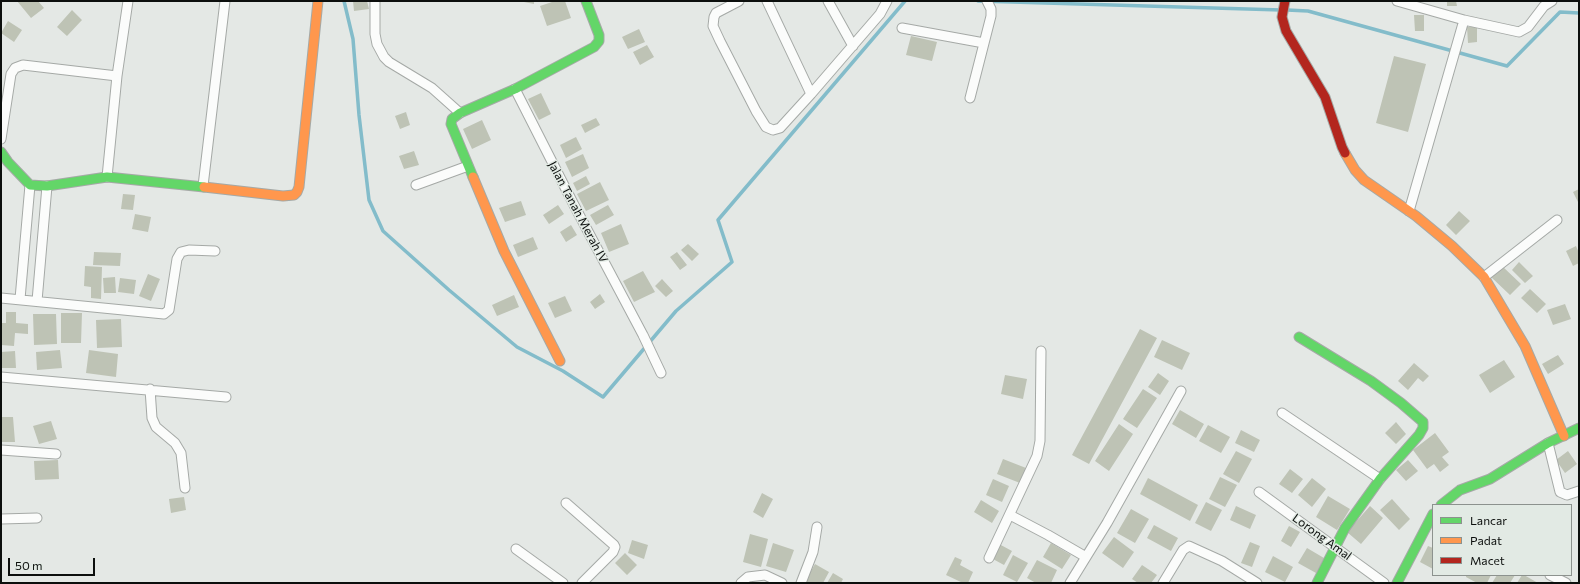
<!DOCTYPE html>
<html>
<head>
<meta charset="utf-8">
<style>
	body { margin:0 }
	#map { position:relative; width:1580px; height:584px; overflow:hidden; background:#e4e8e5; font-family:Commissioner,sans-serif }
	canvas { display:block }
	.frame { position:absolute; inset:0; border:2px solid #0c0f0d; pointer-events:none }
	.legend { position:absolute; left:1432px; top:504px; width:140px; height:72px; box-sizing:border-box; background:#e2eae4; border:1px solid #8c928e; margin:0; padding:5px 7px; list-style:none; font-size:12px; color:#0c0f0d }
	.legend li { display:flex; align-items:center; gap:8px; height:20px }
	.legend b { width:20px; border:1px solid #8c928e }
	.scale { position:absolute; left:8px; top:558px; width:87px; height:18px; box-sizing:border-box; border:2px solid #0c0f0d; border-top:0; padding-left:5px; font-size:12px; line-height:14px; white-space:nowrap; color:#0c0f0d; -webkit-text-stroke:3px #e2eae4; paint-order:stroke }
</style>
</head>
<body>
<div id="map">
<canvas width="1580" height="584"></canvas>
<div class="frame"></div>
<ul class="legend">
<li><b style="height:5px;background:#63d668"></b>Lancar</li>
<li><b style="height:5px;background:#ff974d"></b>Padat</li>
<li><b style="height:5px;background:#b3261e"></b>Macet</li>
</ul>
<div class="scale">50 m</div>
</div>
<script>
const g = document.querySelector('canvas').getContext('2d');
g.lineJoin = 'round';
const poly = rows => new Path2D(rows.map(r => 'M' + r).join(''));
function trace(path, color, width, dash) { g.strokeStyle = color; g.lineWidth = width; g.lineCap = dash ? 'butt' : 'round'; g.setLineDash(dash || []); g.stroke(path); }
function paint(path, color) { g.fillStyle = color; g.fill(path, 'evenodd'); }
function drawText(font, color, halo, rows, align = 'center') {
  g.font = font + ' Commissioner,sans-serif'; g.lineWidth = 3; g.setLineDash([]); g.textBaseline = 'middle'; g.strokeStyle = halo; g.fillStyle = color; for (const [text, x, y, turn = 0] of rows) {
    g.save(); g.translate(x, y); g.rotate((+turn || 0) * Math.PI / 180); g.textAlign = isNaN(turn) ? turn : align; if (halo) g.strokeText(text, 0, 0); g.fillText(text, 0, 0); g.restore();
  }
}
trace(poly([
	[344,1,353,39,359,115,369,200,383,231,449,290,517,347,563,371,603,397,676,311,732,262,718,220,905,1],
	[978,1,1281,10],
	[1287,10,1308,11,1507,66,1560,12,1579,13]
]), '#83bcca', 3.5);
paint(poly([
	[17,1,38,1,44,8,31,18],
	[353,1,367,1,369,9,354,11],
	[519,1,534,1,534,4],
	[555,1,565,1,571,18,547,26,540,6],
	[1447,1,1456,1,1457,6,1447,6],
	[72,10,82,20,67,36,57,27],
	[1414,15,1424,15,1424,31,1415,31],
	[8,21,22,30,14,42,1,33],
	[1477,26,1477,42,1468,43,1467,27],
	[639,29,645,42,628,49,622,37],
	[911,36,937,42,932,61,906,55],
	[647,45,654,57,640,65,633,52],
	[1394,56,1426,64,1408,132,1376,123],
	[541,93,551,114,539,120,528,99],
	[406,112,410,125,400,129,395,116],
	[596,118,600,125,585,133,581,125],
	[482,120,491,140,472,149,463,129],
	[576,137,582,149,566,158,560,145],
	[414,151,419,165,404,169,399,156],
	[583,154,589,168,572,177,565,162],
	[586,176,590,184,577,191,573,183],
	[600,182,609,200,586,211,577,194],
	[1579,189,1579,201,1578,202,1573,192],
	[123,194,135,195,133,210,121,209],
	[521,201,526,215,505,222,499,208],
	[558,205,564,214,549,224,543,215],
	[608,205,614,215,596,225,590,215],
	[1459,211,1470,221,1456,235,1446,225],
	[135,214,151,217,148,232,132,229],
	[621,224,629,244,609,252,601,233],
	[571,225,577,235,566,242,560,232],
	[533,237,538,249,518,257,513,245],
	[688,244,699,254,692,261,681,250],
	[1576,246,1579,253,1579,263,1573,266,1566,251],
	[94,252,121,253,120,266,93,265],
	[677,252,687,265,680,270,670,257],
	[1519,262,1533,276,1525,283,1512,270],
	[85,266,102,267,101,299,91,298,91,287,84,286],
	[1502,266,1521,284,1510,295,1491,277],
	[643,271,655,292,634,302,623,281],
	[148,274,160,279,151,301,139,296],
	[115,277,116,293,104,293,103,278],
	[120,278,136,280,134,294,118,292],
	[662,279,673,291,666,297,655,286],
	[1530,289,1546,304,1537,313,1521,298],
	[600,294,605,302,595,309,590,302],
	[514,295,519,307,497,316,492,305],
	[565,296,572,311,555,318,548,303],
	[1565,304,1571,319,1553,325,1547,310],
	[6,312,16,312,16,323,28,324,28,334,15,333,14,346,1,345,1,323,6,323],
	[61,313,82,313,81,343,61,343],
	[33,314,56,314,57,344,34,345],
	[121,319,122,347,97,348,96,320],
	[1140,329,1157,338,1089,464,1072,455],
	[1162,340,1190,353,1182,370,1154,357],
	[60,350,62,368,37,370,36,352],
	[89,350,118,354,116,377,86,373],
	[15,351,16,368,1,368,1,352],
	[1558,355,1564,364,1548,374,1542,364],
	[1504,360,1515,377,1490,393,1479,375],
	[1414,363,1429,376,1423,382,1418,378,1408,390,1398,381],
	[1158,373,1169,381,1160,395,1148,387],
	[1005,375,1027,379,1023,399,1001,394],
	[1143,389,1157,398,1137,428,1123,419],
	[1180,410,1204,424,1196,438,1172,424],
	[1,417,13,417,15,442,1,442],
	[51,421,57,439,39,444,33,426],
	[1396,422,1406,434,1396,444,1385,433],
	[1119,424,1133,434,1109,471,1095,461],
	[1208,425,1230,437,1221,453,1199,441],
	[1241,430,1260,440,1254,452,1235,443],
	[1435,433,1449,452,1442,457,1449,465,1440,472,1434,464,1427,469,1413,450],
	[1236,451,1252,459,1239,483,1223,474],
	[1568,451,1577,464,1565,473,1556,460],
	[1003,459,1026,468,1020,483,997,474],
	[58,460,59,479,35,480,34,461],
	[1408,460,1418,471,1406,481,1396,470],
	[1290,469,1303,479,1292,493,1279,484],
	[1220,477,1237,485,1225,507,1209,499],
	[1148,478,1198,505,1190,521,1140,494],
	[1312,478,1326,489,1312,507,1298,495],
	[993,479,1009,486,1002,502,986,495],
	[762,493,773,499,763,518,753,512],
	[1328,496,1350,509,1337,530,1316,517],
	[184,497,186,510,171,513,169,499],
	[1392,499,1410,519,1399,530,1380,510],
	[981,500,999,511,992,523,974,512],
	[1206,502,1222,510,1211,531,1195,523],
	[1236,506,1256,515,1250,529,1230,520],
	[1370,506,1383,518,1361,544,1347,532],
	[1131,509,1149,519,1135,543,1117,533],
	[1154,525,1178,538,1171,551,1147,538],
	[1289,526,1300,532,1291,547,1281,541],
	[750,534,768,539,761,567,743,562],
	[1114,537,1134,552,1123,568,1102,553],
	[632,540,648,545,644,559,628,553],
	[1250,542,1260,546,1252,567,1241,563],
	[773,543,794,550,786,572,766,566],
	[1051,543,1071,555,1062,569,1043,557],
	[999,544,1012,551,1004,565,991,558],
	[1428,546,1433,548,1433,569,1420,562],
	[1307,548,1324,558,1316,573,1298,563],
	[625,553,637,565,627,575,615,563],
	[1013,555,1028,563,1017,582,1003,575],
	[1273,556,1293,567,1285,582,1265,572],
	[955,557,962,560,960,565,973,572,968,583,963,583,946,575],
	[1037,560,1057,570,1051,583,1036,583,1027,578],
	[815,564,829,572,823,583,804,583],
	[1142,565,1157,575,1151,583,1138,583,1132,579],
	[833,573,843,579,841,583,827,583],
	[1466,575,1491,575,1487,583,1477,583,1466,577],
	[1497,575,1515,575,1510,583,1492,583],
	[1522,575,1524,575,1538,583,1517,583]
]), '#bec3b5');
const street = poly([
	[375,1,375,34,377,44,384,57,389,62,432,88,460,113],
	[739,1,716,13,714,17,713,26,720,41,756,111,766,127,773,130,780,128,811,94,880,14,887,1],
	[767,1,811,94],
	[828,1,853,46],
	[1397,1,1464,20,1519,32,1528,27,1544,6,1552,1],
	[902,28,984,43],
	[515,89,574,205,643,335,661,373],
	[970,98,991,16,991,9,987,1],
	[1,139,11,74,15,68,23,65,117,76],
	[107,177,117,76,128,1],
	[416,185,468,166],
	[203,186,225,1],
	[1409,211,1464,20],
	[1484,277,1557,220],
	[1,298,164,314,169,310,177,259,181,252,189,250,215,251],
	[20,299,30,185],
	[37,301,47,186],
	[1,377,226,397],
	[150,389,152,418,156,427,175,443,181,453,185,488],
	[1282,413,1380,479],
	[1548,443,1560,492,1567,495,1579,491],
	[1,450,56,454],
	[1259,492,1384,583],
	[566,503,614,545,615,547,613,552,582,583],
	[1010,515,1048,535,1086,557],
	[1,519,37,518],
	[516,549,563,583],
	[989,558,1037,456,1040,441,1041,351],
	[1550,575,1566,583],
	[741,583,748,577,765,575,782,583],
	[801,583,813,552,817,527],
	[1070,583,1107,523,1181,391],
	[1163,583,1183,550,1189,546,1222,561,1257,583]
]);
const fast = poly([
	[1,152,8,162,30,185,47,186,107,177,204,187],
	[473,177,451,124,452,119,460,113,515,89,594,47,599,41,599,35,586,1],
	[1299,337,1371,381,1401,403,1423,422,1423,428,1419,435,1380,479,1345,528,1317,583],
	[1441,505,1460,490,1490,479,1548,443,1579,428],
	[1397,583,1433,514]
]);
const slow = poly([
	[1345,153,1355,170,1364,180,1416,216,1452,246,1484,277,1525,346,1564,436],
	[473,177,504,251,560,361],
	[204,187,283,196,294,195,297,192,299,187,318,1]
]);
const jam = poly([
	[1285,1,1282,17,1286,31,1325,97,1342,147,1345,153]
]);
trace(street, '#a5a9a6', 11);
trace(fast, '#a5a9a6', 11);
trace(slow, '#a5a9a6', 11);
trace(jam, '#a5a9a6', 11);
trace(street, '#fbfcfb', 9);
trace(fast, '#63d668', 9);
trace(slow, '#ff974d', 9);
trace(jam, '#b3261e', 9);
drawText('12px', '#0c0f0d', '#e2eae4', [
	["Jalan Tanah Merah IV",578,212,62],
	["Lorong Amal",1322,537,36]
]);
</script>
</body>
</html>
